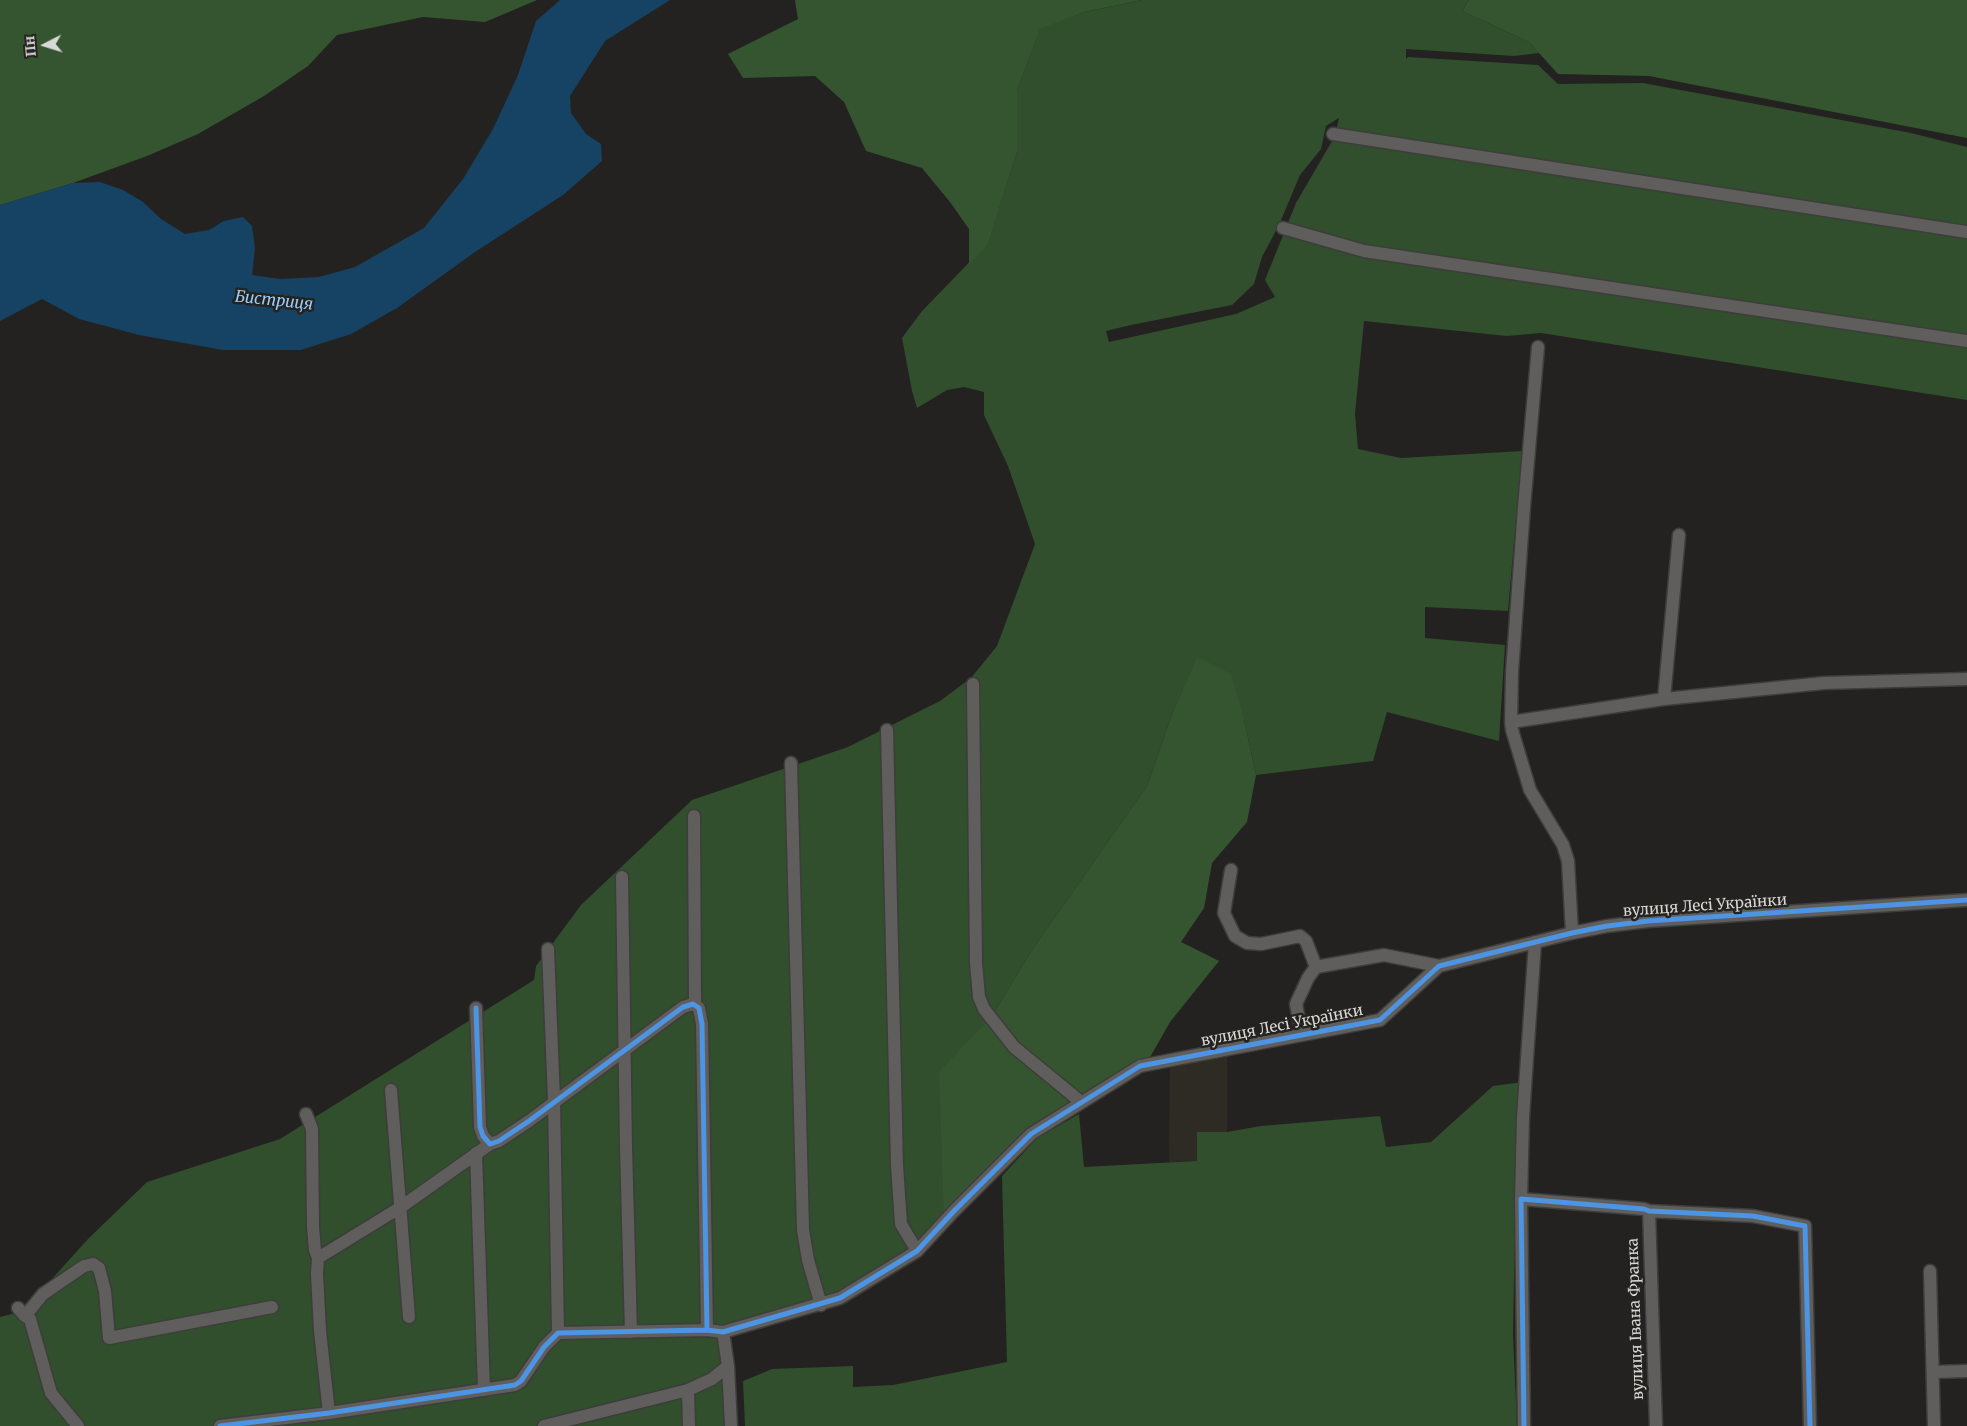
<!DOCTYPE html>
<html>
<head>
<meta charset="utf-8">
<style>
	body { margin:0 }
	#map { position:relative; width:1967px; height:1426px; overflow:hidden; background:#232221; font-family:Merriweather,serif }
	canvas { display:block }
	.north { position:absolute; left:20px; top:20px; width:50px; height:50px; -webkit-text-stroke:4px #242320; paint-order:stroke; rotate:265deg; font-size:14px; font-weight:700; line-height:20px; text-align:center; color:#d8d8d5 }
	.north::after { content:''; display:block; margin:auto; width:18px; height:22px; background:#d8d8d5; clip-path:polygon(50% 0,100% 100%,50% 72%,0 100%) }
</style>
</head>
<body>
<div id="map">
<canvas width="1967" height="1426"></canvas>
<div class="north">Пн</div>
</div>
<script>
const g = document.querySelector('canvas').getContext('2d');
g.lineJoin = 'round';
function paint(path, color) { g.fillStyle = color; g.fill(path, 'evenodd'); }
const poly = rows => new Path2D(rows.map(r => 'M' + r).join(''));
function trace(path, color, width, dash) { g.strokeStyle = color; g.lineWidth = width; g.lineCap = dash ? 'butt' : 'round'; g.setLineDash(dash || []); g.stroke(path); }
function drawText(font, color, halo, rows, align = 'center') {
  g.font = font + ' Merriweather,serif'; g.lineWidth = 5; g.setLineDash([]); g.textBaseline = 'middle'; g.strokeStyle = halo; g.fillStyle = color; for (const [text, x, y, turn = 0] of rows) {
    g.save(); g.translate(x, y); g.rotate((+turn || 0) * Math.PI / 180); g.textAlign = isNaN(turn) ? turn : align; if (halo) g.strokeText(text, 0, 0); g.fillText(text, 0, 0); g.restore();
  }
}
paint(poly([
	[1227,1055,1227,1132,1197,1133,1197,1161,1169,1162,1170,1063]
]), '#2d2b23');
paint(poly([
	[1142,0,1469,0,1462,11,1529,42,1539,53,1514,56,1406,49,1406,59,1408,57,1538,65,1558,84,1643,83,1911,133,1967,147,1967,400,1541,333,1507,336,1364,321,1355,414,1358,449,1401,458,1522,451,1508,611,1425,607,1425,638,1505,645,1499,741,1387,712,1373,761,1256,775,1244,719,1197,658,1172,714,1147,786,1032,950,992,1016,944,1219,903,1257,833,1299,717,1329,734,1426,0,1426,0,1317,23,1311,88,1239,147,1182,280,1139,534,980,536,966,581,905,692,800,848,747,940,701,971,678,997,646,1035,544,1008,466,984,415,984,392,964,387,947,390,917,408,912,391,902,338,922,311,988,243,1017,152,1017,90,1040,28,1084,12],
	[1339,118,1335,136,1296,203,1265,280,1275,297,1236,314,1109,342,1106,331,1131,325,1232,305,1254,284,1262,257,1279,225,1300,175,1321,149,1326,126],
	[1523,1082,1516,1165,1513,1335,1517,1426,745,1426,743,1381,772,1369,853,1366,853,1387,893,1385,1007,1362,1002,1176,1037,1138,1079,1114,1084,1167,1197,1161,1197,1132,1227,1132,1261,1126,1380,1116,1386,1147,1431,1142,1493,1086]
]), '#314e2d');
paint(poly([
	[0,0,537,0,485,22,423,17,337,35,308,66,264,96,198,134,147,156,73,183,0,205],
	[795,0,1142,0,1084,12,1040,29,1017,90,1017,152,988,244,969,265,969,229,950,202,922,168,866,151,844,102,815,76,743,78,728,54,798,19],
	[1469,0,1967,0,1967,138,1649,76,1558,74,1529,42,1462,11],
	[1197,657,1231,674,1244,719,1256,775,1247,822,1212,863,1204,908,1181,942,1219,961,1170,1022,1149,1059,1041,1126,944,1219,939,1072,992,1016,1032,950,1147,786,1172,714]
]), '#355531');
paint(poly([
	[560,0,670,0,605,41,570,96,571,113,586,134,601,144,602,161,563,195,475,252,397,308,351,334,301,350,223,350,139,335,79,319,42,299,0,321,0,205,73,183,100,182,123,190,143,202,161,219,185,234,209,230,224,221,243,217,252,226,255,249,252,275,280,279,319,277,355,267,424,228,463,179,493,129,518,75,536,21]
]), '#164363');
const minor = poly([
	[1333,134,1967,232],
	[1283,228,1364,251,1967,341],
	[973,684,976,963,979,997,984,1009,1014,1047,1081,1102],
	[1664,699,1679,535],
	[1511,722,1512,672,1524,507,1538,347],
	[887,730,897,1165,901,1224,917,1251],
	[791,763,803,1230,808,1260,821,1305],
	[694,816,695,1005],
	[1231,870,1224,913,1235,936,1247,943,1261,944,1300,936,1306,941,1316,967],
	[622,877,626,1147,631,1332],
	[1572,933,1568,861,1563,845,1530,790,1512,730,1511,722,1664,699,1824,683,1967,679],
	[548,949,554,1100,558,1333],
	[476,1008,480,1127,483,1136,490,1144,499,1141,529,1121,683,1007,693,1004,699,1008,702,1024,707,1330],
	[1302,1035,1296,1004,1308,978,1316,967,1384,955,1439,966],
	[391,1090,409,1317],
	[306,1114,312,1129,313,1227,315,1250,318,1258,401,1207,490,1144],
	[476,1153,484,1390],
	[1521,1199,1523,1117,1535,942],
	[1649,1211,1656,1426],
	[318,1258,317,1274,320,1331,329,1413],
	[1930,1271,1934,1426],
	[18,1308,25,1316,30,1319,51,1393,78,1426],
	[25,1316,43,1294,84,1266,93,1264,99,1268,105,1291,109,1338,272,1307],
	[723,1332,728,1366,731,1426],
	[1933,1372,1967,1371],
	[688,1390,712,1379,728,1366],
	[220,1426,329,1413,515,1385,521,1381,544,1347,558,1333,707,1330,723,1332,840,1298,917,1251,953,1212,1031,1134,1140,1066,1380,1020,1439,966,1572,933,1607,926,1648,921,1967,900],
	[544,1426,688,1390,689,1426],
	[1524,1426,1521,1199,1644,1209,1649,1211,1753,1216,1805,1226,1810,1426]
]);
trace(minor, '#3d3d3b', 15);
trace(minor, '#5f5e5d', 12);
trace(poly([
	[476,1008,480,1127,483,1136,490,1144,499,1141,529,1121,683,1007,693,1004,699,1008,702,1024,707,1330],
	[220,1426,329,1413,515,1385,521,1381,544,1347,558,1333,707,1330,723,1332,840,1298,917,1251,953,1212,1031,1134,1140,1066,1380,1020,1439,966,1572,933,1607,926,1648,921,1967,900],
	[1524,1426,1521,1199,1644,1209,1649,1211,1753,1216,1805,1226,1810,1426]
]), '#4d94e3', 5);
drawText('15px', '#d8d8d5', '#242320', [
	["вулиця Лесі Українки",1705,906,-4],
	["вулиця Лесі Українки",1282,1026,-11],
	["вулиця Івана Франка",1636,1319,-92]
]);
drawText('italic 16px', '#98cffe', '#242320', [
	["Бистриця",274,301,6]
]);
</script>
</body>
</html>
